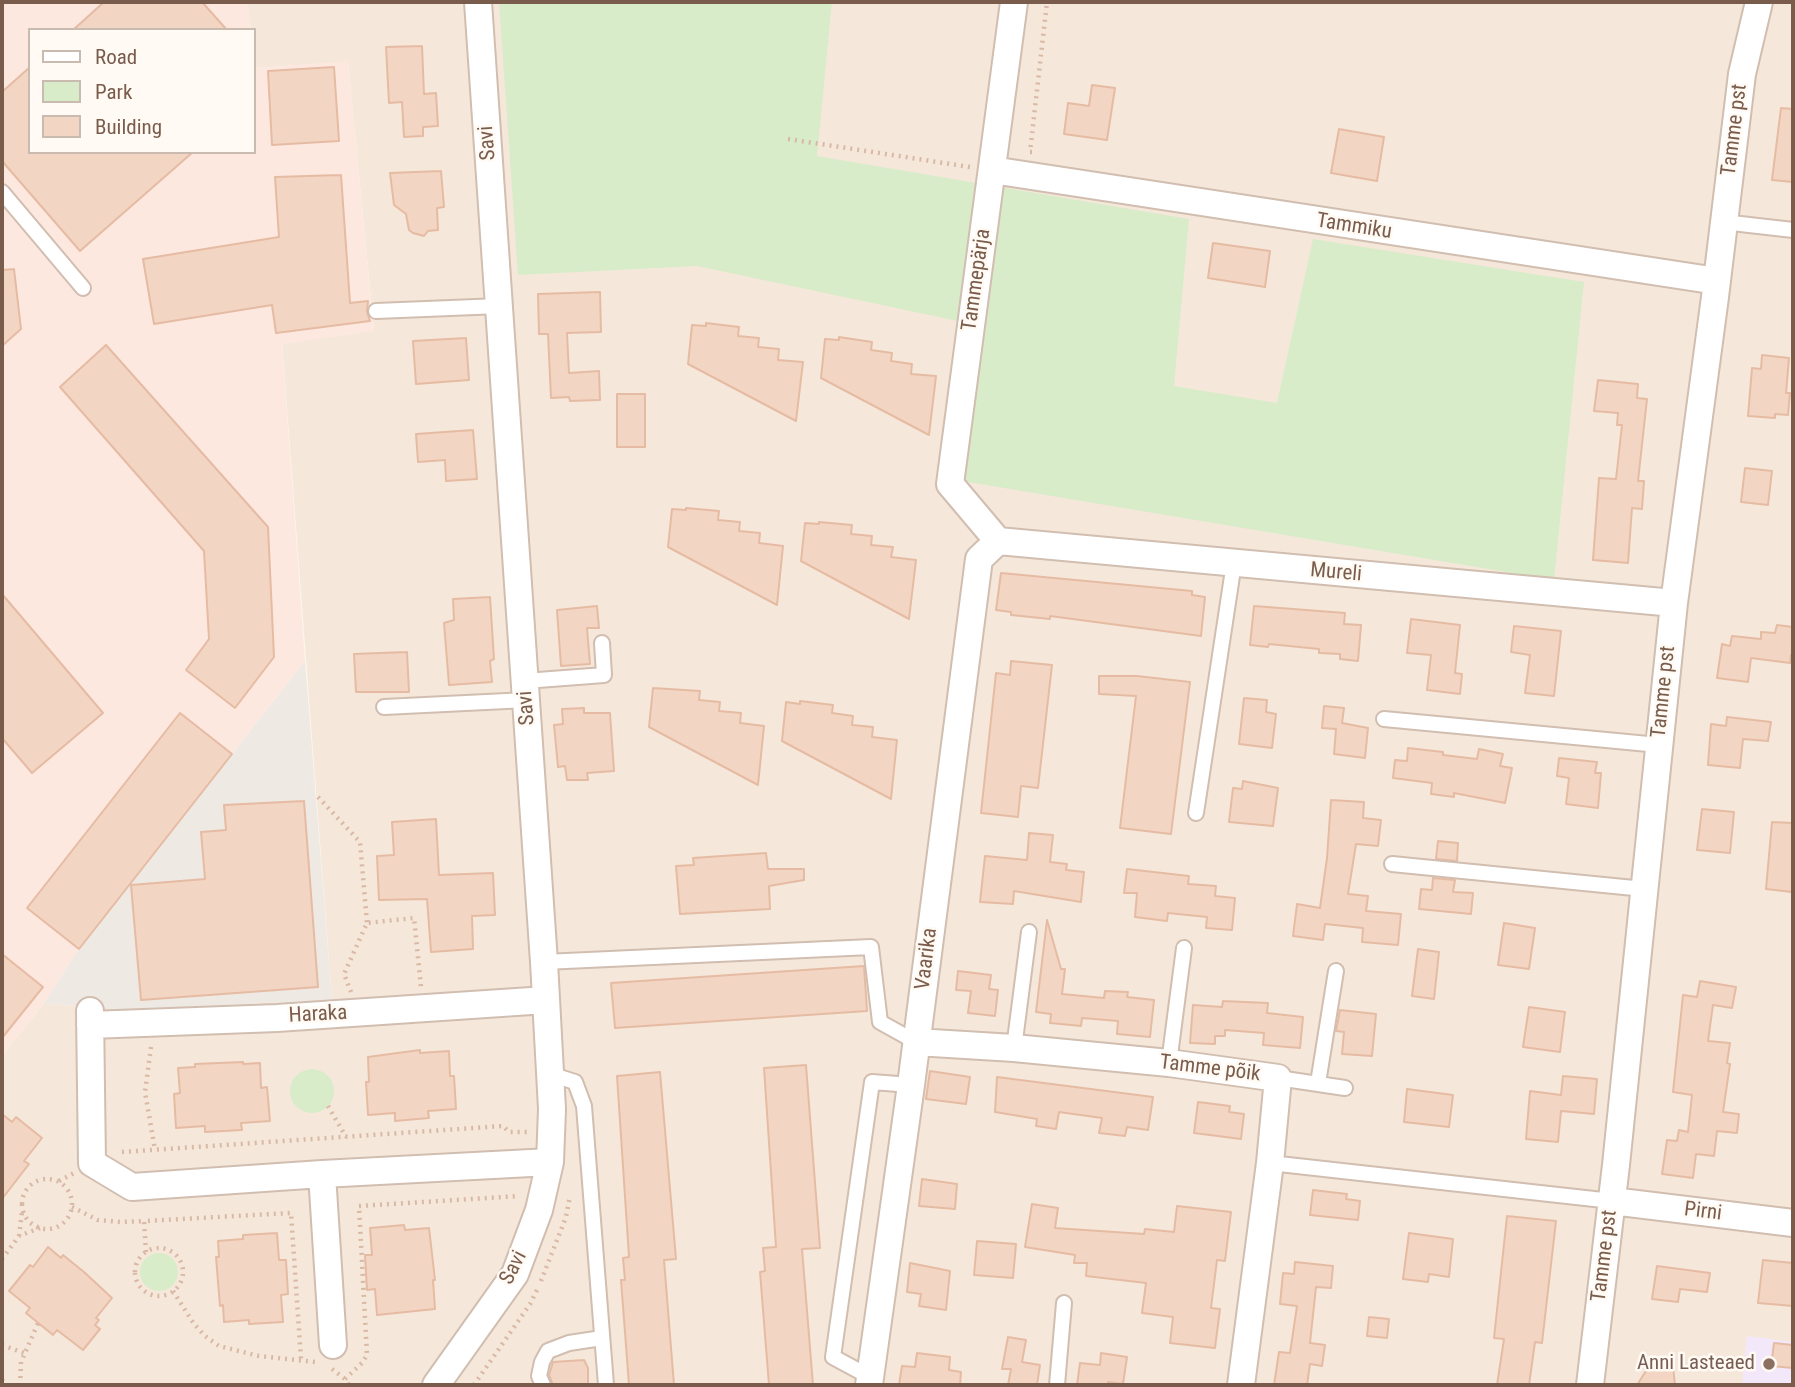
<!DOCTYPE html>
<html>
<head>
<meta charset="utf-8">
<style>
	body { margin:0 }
	#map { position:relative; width:1795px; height:1387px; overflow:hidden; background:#fdf6ec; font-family:"Roboto Condensed",sans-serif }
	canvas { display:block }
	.frame { position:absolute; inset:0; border:4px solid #7a5c4d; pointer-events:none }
	.legend { position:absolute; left:28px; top:28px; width:228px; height:126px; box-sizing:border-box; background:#fffaf3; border:2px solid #cabbb1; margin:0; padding:9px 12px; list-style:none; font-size:21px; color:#7a5c4d }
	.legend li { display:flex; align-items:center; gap:14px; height:35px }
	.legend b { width:35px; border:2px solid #cabbb1 }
</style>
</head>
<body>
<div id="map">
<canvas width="1795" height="1387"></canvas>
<div class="frame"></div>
<ul class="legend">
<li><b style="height:9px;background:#fff"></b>Road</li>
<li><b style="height:19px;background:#d8ecc9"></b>Park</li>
<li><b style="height:19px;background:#f3d5c3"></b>Building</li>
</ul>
</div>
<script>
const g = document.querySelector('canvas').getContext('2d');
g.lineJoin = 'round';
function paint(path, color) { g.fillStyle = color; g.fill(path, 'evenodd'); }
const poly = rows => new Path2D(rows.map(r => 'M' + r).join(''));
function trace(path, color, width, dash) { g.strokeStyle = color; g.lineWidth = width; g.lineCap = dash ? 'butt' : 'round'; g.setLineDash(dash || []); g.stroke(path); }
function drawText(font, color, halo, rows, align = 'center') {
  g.font = font + ' "Roboto Condensed",sans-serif'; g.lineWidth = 5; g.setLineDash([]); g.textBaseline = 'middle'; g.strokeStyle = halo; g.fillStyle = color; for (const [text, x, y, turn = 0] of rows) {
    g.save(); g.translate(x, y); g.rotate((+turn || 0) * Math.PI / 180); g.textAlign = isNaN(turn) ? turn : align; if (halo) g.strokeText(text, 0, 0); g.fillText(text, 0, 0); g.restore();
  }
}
paint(poly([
	[247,2,1793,2,1793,1385,2,1385,2,1056,44,1003,115,1010,332,1000,282,343,374,330,348,62,256,68,254,30,251,30]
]), '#f5e8da');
paint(poly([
	[2,2,247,2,251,30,30,30,30,152,254,152,254,52,256,68,348,61,374,331,282,344,305,661,79,949,44,1003,2,1056]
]), '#fde8e0');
paint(poly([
	[305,661,332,1000,115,1010,44,1003,79,949]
]), '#efe9e4');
paint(poly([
	[1747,1336,1793,1342,1793,1385,1742,1385]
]), '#f3e8fa');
paint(poly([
	[499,2,832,2,817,156,1189,219,1174,386,1277,403,1313,239,1584,282,1554,580,962,481,986,327,697,266,518,275],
	'290 1091a22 22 0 1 1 44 0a22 22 0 1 1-44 0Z',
	'140 1272a19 19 0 1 1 38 0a19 19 0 1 1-38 0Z'
]), '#d8ecc9');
const building = poly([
	[104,2,202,2,227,30,73,30,104,2],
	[422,46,424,94,436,93,438,126,423,127,423,136,404,137,402,102,389,103,386,47,422,46],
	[30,67,30,152,193,152,80,251,2,161,2,92,30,67],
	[334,67,339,141,272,145,268,71,334,67],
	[1092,85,1115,88,1107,140,1064,134,1068,103,1089,106,1092,85],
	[1781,108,1793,109,1793,182,1772,180,1781,108],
	[1339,129,1384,137,1377,181,1331,173,1339,129],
	[441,171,444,207,437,208,438,230,428,231,424,236,413,233,409,230,406,214,394,205,390,173,441,171],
	[341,175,350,303,368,301,367,312,370,321,276,333,272,305,154,324,143,259,279,237,275,177,341,175],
	[1213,243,1270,251,1265,287,1208,278,1213,243],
	[14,269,21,329,2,346,2,270,14,269],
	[600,292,601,332,567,333,569,373,599,371,600,400,570,401,569,397,551,398,548,334,539,334,538,294,600,292],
	[706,323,739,327,738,336,759,338,758,347,779,349,778,360,803,362,796,421,688,364,692,325,706,326,706,323],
	[839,337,872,342,871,350,892,353,891,361,912,364,911,374,936,376,929,435,821,378,825,339,839,340,839,337],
	[466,338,469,380,416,384,413,341,466,338],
	[106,345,268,527,274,657,235,708,186,670,209,639,204,551,60,387,106,345],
	[1762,355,1789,358,1786,393,1790,393,1788,415,1775,414,1775,418,1748,416,1752,368,1761,369,1762,355],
	[1598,380,1638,384,1637,398,1647,399,1638,481,1644,481,1642,509,1632,508,1628,563,1593,560,1599,478,1616,479,1622,425,1617,425,1618,413,1594,411,1598,380],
	[617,394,645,394,645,447,617,447,617,394],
	[473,430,477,479,446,481,445,460,418,462,416,434,473,430],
	[1745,468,1772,471,1768,505,1741,502,1745,468],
	[686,508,719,511,718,520,740,522,739,531,760,533,759,543,783,546,777,605,668,547,672,509,686,510,686,508],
	[819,522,852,525,851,534,872,536,871,545,893,547,891,557,916,560,909,619,801,561,805,523,819,524,819,522],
	[1001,573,1192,591,1192,595,1205,597,1201,636,1050,616,1050,619,1011,615,1011,612,996,610,1001,573],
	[2,594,103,713,32,773,2,738,2,594],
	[490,597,494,659,490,661,492,682,449,685,444,623,454,620,453,599,490,597],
	[597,606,599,628,587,628,590,664,561,666,557,610,597,606],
	[1254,606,1345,613,1344,624,1361,625,1358,661,1340,659,1340,654,1319,653,1319,649,1269,644,1268,647,1250,645,1254,606],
	[1411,619,1460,625,1455,673,1462,674,1460,694,1427,690,1431,655,1407,653,1411,619],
	[1777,625,1793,627,1793,656,1791,655,1790,663,1751,658,1748,682,1717,678,1722,644,1730,646,1732,636,1761,639,1761,632,1775,633,1777,625],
	[1514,626,1561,631,1554,696,1525,693,1530,655,1511,652,1514,626],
	[407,652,409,692,356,692,354,654,407,652],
	[1011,661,1052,665,1038,788,1021,786,1018,817,981,813,996,673,1010,675,1011,661],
	[1099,676,1137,676,1190,682,1171,834,1120,828,1136,696,1099,694,1099,676],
	[653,688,700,691,699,700,720,702,719,711,741,713,740,723,764,726,758,785,649,727,653,688],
	[1244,698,1267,700,1266,712,1276,714,1272,748,1239,744,1244,698],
	[800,701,833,705,832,713,853,716,852,725,873,727,872,737,897,740,891,799,782,741,786,702,800,704,800,701],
	[1324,706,1344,708,1342,723,1368,728,1365,758,1334,754,1336,729,1322,728,1324,706],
	[584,708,584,713,610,713,614,771,587,773,588,780,567,780,565,766,558,767,554,725,563,724,562,709,584,708],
	[180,713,232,754,79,949,27,908,180,713],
	[1727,717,1771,722,1768,741,1743,739,1740,768,1708,765,1711,724,1726,726,1727,717],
	[1408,748,1443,752,1443,755,1477,759,1479,749,1503,754,1500,766,1512,768,1505,803,1454,793,1454,797,1431,794,1432,783,1393,778,1395,760,1407,761,1408,748],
	[1559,758,1597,762,1595,773,1601,773,1598,808,1566,804,1569,778,1557,776,1559,758],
	[1243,781,1278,788,1273,826,1229,822,1233,788,1242,789,1243,781],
	[1331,800,1364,802,1363,818,1381,820,1378,846,1356,844,1348,894,1368,896,1366,911,1401,914,1398,945,1362,942,1363,928,1325,924,1323,940,1293,936,1297,904,1320,908,1327,858,1331,800],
	[304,801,318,987,141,1000,131,885,205,879,201,832,226,830,224,805,304,801],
	[1702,809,1734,812,1730,853,1697,850,1702,809],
	[436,819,439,875,493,873,495,915,472,916,473,949,431,952,427,899,379,900,377,856,394,855,392,822,436,819],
	[1772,822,1793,823,1792,892,1766,889,1772,822],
	[1029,833,1053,835,1050,862,1067,864,1066,870,1084,872,1081,902,1014,891,1013,904,980,902,985,856,1027,860,1029,833],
	[1438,841,1458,843,1457,861,1436,859,1438,841],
	[766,853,768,869,804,869,804,880,769,886,770,909,680,914,676,866,694,865,693,858,766,853],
	[1127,869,1189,876,1188,884,1216,886,1215,896,1235,898,1232,930,1206,928,1207,917,1168,913,1167,921,1135,917,1137,893,1124,893,1127,869],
	[1433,878,1455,880,1453,892,1473,893,1471,914,1419,909,1421,889,1432,890,1433,878],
	[1047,920,1061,969,1065,969,1062,994,1104,998,1105,991,1128,992,1127,997,1154,1000,1150,1037,1117,1034,1118,1021,1082,1018,1081,1026,1050,1023,1051,1014,1036,1012,1047,920],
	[1504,923,1535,928,1529,969,1498,965,1504,923],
	[1418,949,1439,952,1434,999,1412,996,1418,949],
	[2,954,43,987,2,1038,2,954],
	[864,966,867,1011,615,1028,611,983,864,966],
	[958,971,991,975,989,989,998,990,995,1016,968,1013,971,991,956,990,958,971],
	[1700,981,1736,987,1732,1008,1713,1005,1708,1041,1730,1043,1727,1063,1730,1064,1723,1112,1739,1114,1737,1133,1717,1131,1714,1156,1696,1154,1693,1178,1662,1174,1667,1140,1677,1141,1679,1130,1688,1132,1692,1095,1673,1092,1683,995,1697,997,1700,981],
	[1223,1001,1268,1003,1267,1013,1303,1017,1300,1048,1263,1045,1264,1033,1225,1030,1225,1036,1215,1036,1215,1044,1190,1043,1193,1005,1222,1007,1223,1001],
	[1529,1007,1565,1012,1560,1052,1523,1047,1529,1007],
	[1340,1010,1376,1014,1372,1056,1342,1054,1344,1032,1336,1031,1340,1010],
	[420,1050,420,1053,449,1051,450,1076,454,1076,456,1109,428,1111,429,1118,395,1121,395,1113,368,1115,366,1082,369,1082,368,1057,420,1050],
	[243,1062,243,1064,260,1063,261,1088,267,1087,270,1121,241,1123,242,1130,205,1132,205,1126,176,1128,174,1094,180,1093,178,1068,195,1067,195,1064,243,1062],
	[806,1065,820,1248,802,1249,813,1385,769,1385,760,1272,765,1271,763,1248,776,1247,764,1068,806,1065],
	[930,1071,970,1077,966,1104,926,1099,930,1071],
	[660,1072,676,1259,664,1260,674,1385,629,1385,621,1280,625,1280,623,1258,629,1257,617,1076,660,1072],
	[1563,1076,1597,1079,1594,1114,1561,1111,1558,1142,1526,1139,1530,1091,1561,1095,1563,1076],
	[997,1077,1153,1097,1148,1130,1127,1127,1125,1136,1099,1133,1102,1118,1059,1112,1056,1129,1036,1126,1037,1119,995,1112,997,1077],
	[1407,1089,1453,1095,1449,1127,1404,1122,1407,1089],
	[1198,1102,1230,1106,1229,1112,1244,1114,1241,1139,1194,1133,1198,1102],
	[2,1114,12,1122,16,1117,42,1138,24,1161,29,1164,2,1199,2,1114],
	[922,1179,957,1184,955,1209,919,1206,922,1179],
	[1313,1190,1347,1194,1346,1199,1360,1201,1358,1220,1310,1215,1313,1190],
	[1032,1204,1058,1208,1055,1228,1144,1234,1145,1229,1174,1232,1177,1206,1231,1212,1225,1261,1217,1260,1211,1308,1220,1309,1215,1348,1170,1343,1173,1317,1142,1313,1146,1283,1086,1276,1087,1263,1074,1263,1075,1255,1025,1247,1032,1204],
	[1507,1216,1556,1221,1542,1343,1535,1342,1529,1385,1497,1385,1504,1339,1494,1338,1507,1216],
	[404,1225,405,1230,429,1228,435,1280,433,1280,435,1309,377,1315,375,1289,367,1290,365,1255,372,1255,370,1228,404,1225],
	[277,1233,279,1260,286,1260,288,1294,281,1295,283,1322,249,1324,249,1320,224,1322,223,1305,220,1306,216,1257,219,1257,218,1241,243,1239,243,1235,277,1233],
	[1409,1233,1453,1239,1449,1277,1429,1274,1428,1282,1403,1279,1409,1233],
	[977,1241,1016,1244,1013,1278,974,1275,977,1241],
	[48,1247,61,1258,63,1255,84,1272,112,1298,96,1318,99,1320,95,1325,100,1329,83,1350,57,1330,53,1335,26,1313,30,1308,9,1291,30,1265,33,1267,48,1247],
	[1763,1260,1793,1263,1793,1306,1758,1303,1763,1260],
	[1295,1262,1333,1266,1331,1288,1316,1287,1310,1343,1325,1345,1322,1366,1310,1364,1307,1385,1274,1385,1279,1352,1290,1353,1297,1306,1280,1304,1283,1273,1294,1274,1295,1262],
	[910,1263,950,1271,946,1310,919,1306,921,1294,907,1292,910,1263],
	[1657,1266,1710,1273,1707,1292,1680,1289,1678,1302,1652,1299,1657,1266],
	[1369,1317,1389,1319,1387,1338,1367,1336,1369,1317],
	[1008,1337,1026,1340,1022,1362,1040,1365,1037,1385,1008,1385,1011,1369,1002,1369,1008,1337],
	[1774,1343,1793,1345,1793,1368,1771,1366,1774,1343],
	[917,1353,950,1357,949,1370,961,1372,960,1385,899,1385,902,1366,915,1367,917,1353],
	[1101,1353,1127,1357,1123,1384,1108,1382,1108,1385,1077,1385,1080,1363,1100,1365,1101,1353],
	[584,1360,588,1368,588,1385,553,1385,549,1375,553,1362,584,1360],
	[1647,1364,1673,1366,1675,1385,1637,1385,1646,1371,1647,1364]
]);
paint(building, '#f3d5c3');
trace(building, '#e6bba3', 2);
const lane = poly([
	[2,192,83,288],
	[1723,222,1793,230],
	[376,311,500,306],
	[525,681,604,675,602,643],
	[384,707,527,700],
	[1384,719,1659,745],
	[1196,813,1234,563],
	[1392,864,1644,889],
	[544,962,871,947,880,1022,916,1042],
	[1014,1048,1029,932],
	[1169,1063,1184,948],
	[550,1074,575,1082,584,1106,606,1385],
	[1278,1078,1345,1088],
	[1318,1083,1336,971],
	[1270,1163,1612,1201],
	[870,1377,833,1357,872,1082,911,1085],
	[543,1385,539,1376,542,1362,548,1351,569,1343,602,1338],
	[1057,1385,1064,1303]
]);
const street = poly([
	[992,170,1717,281],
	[998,541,1674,603],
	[998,541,950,484,1014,2],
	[90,1011,92,1163,132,1187,322,1174,550,1162],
	[90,1025,277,1018,546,1000],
	[916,1042,1014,1048,1169,1063,1278,1078,1270,1163,1241,1385],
	[322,1174,333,1345],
	[1612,1201,1793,1223],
	[436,1385,515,1274,539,1210,550,1162,552,1109,544,962,478,2],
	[869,1385,911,1085,979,559,998,541],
	[1590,1385,1616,1165,1674,603,1715,297,1742,74,1759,2]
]);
trace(lane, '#d1beb0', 18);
trace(street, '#d1beb0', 30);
trace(poly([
	[788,139,970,167],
	[1032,152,1030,152,1047,2],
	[318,797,360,842,367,923],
	[351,992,344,974,367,923,414,918,421,987],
	[151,1047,145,1092,155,1150],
	[328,1106,346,1137],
	[122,1152,503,1126,509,1132,527,1132],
	'22 1204a25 25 0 1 1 50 0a25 25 0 1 1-50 0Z',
	[59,1181,74,1173],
	[72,1207,98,1220,120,1222,144,1221],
	[19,1236,22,1212],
	'135 1272a24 24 0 1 1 48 0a24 24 0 1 1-48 0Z',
	[146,1252,144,1221,291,1213,301,1359],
	[2,1259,19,1236,40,1228],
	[541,1281,566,1217,570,1196],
	[173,1291,194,1324,205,1336,219,1346,259,1356,315,1362],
	[2,1345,24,1353],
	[332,1369,345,1379,349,1385],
	[345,1379,362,1363,367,1355,359,1206,519,1196],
	[2,1380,7,1385],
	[20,1385,21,1362,39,1321],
	[474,1385,530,1304,538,1288]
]), '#d9b8a5', 4.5, [2, 5]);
trace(lane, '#fff', 14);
trace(street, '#fff', 26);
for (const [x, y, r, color] of [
	[1769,1364,7,"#8d6e63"]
]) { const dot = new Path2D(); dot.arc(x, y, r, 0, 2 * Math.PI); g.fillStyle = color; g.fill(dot); trace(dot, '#fffaf3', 2.5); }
drawText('21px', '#7a5c4d', '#fffaf3', [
	["Tamme pst",1735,130,-83],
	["Savi",488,143,-94],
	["Tammiku",1354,227,9],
	["Tammepärja",977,280,-82],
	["Mureli",1336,573,5],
	["Tamme pst",1664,692,-84],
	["Savi",527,708,-94],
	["Vaarika",927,959,-83],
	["Haraka",318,1015,-3],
	["Tamme põik",1210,1069,7],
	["Pirni",1703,1212,7],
	["Tamme pst",1605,1256,-83],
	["Savi",514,1268,-63]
]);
drawText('21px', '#785e54', '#fffaf3', [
	["Anni Lasteaed",1755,1364]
], 'right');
</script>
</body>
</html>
